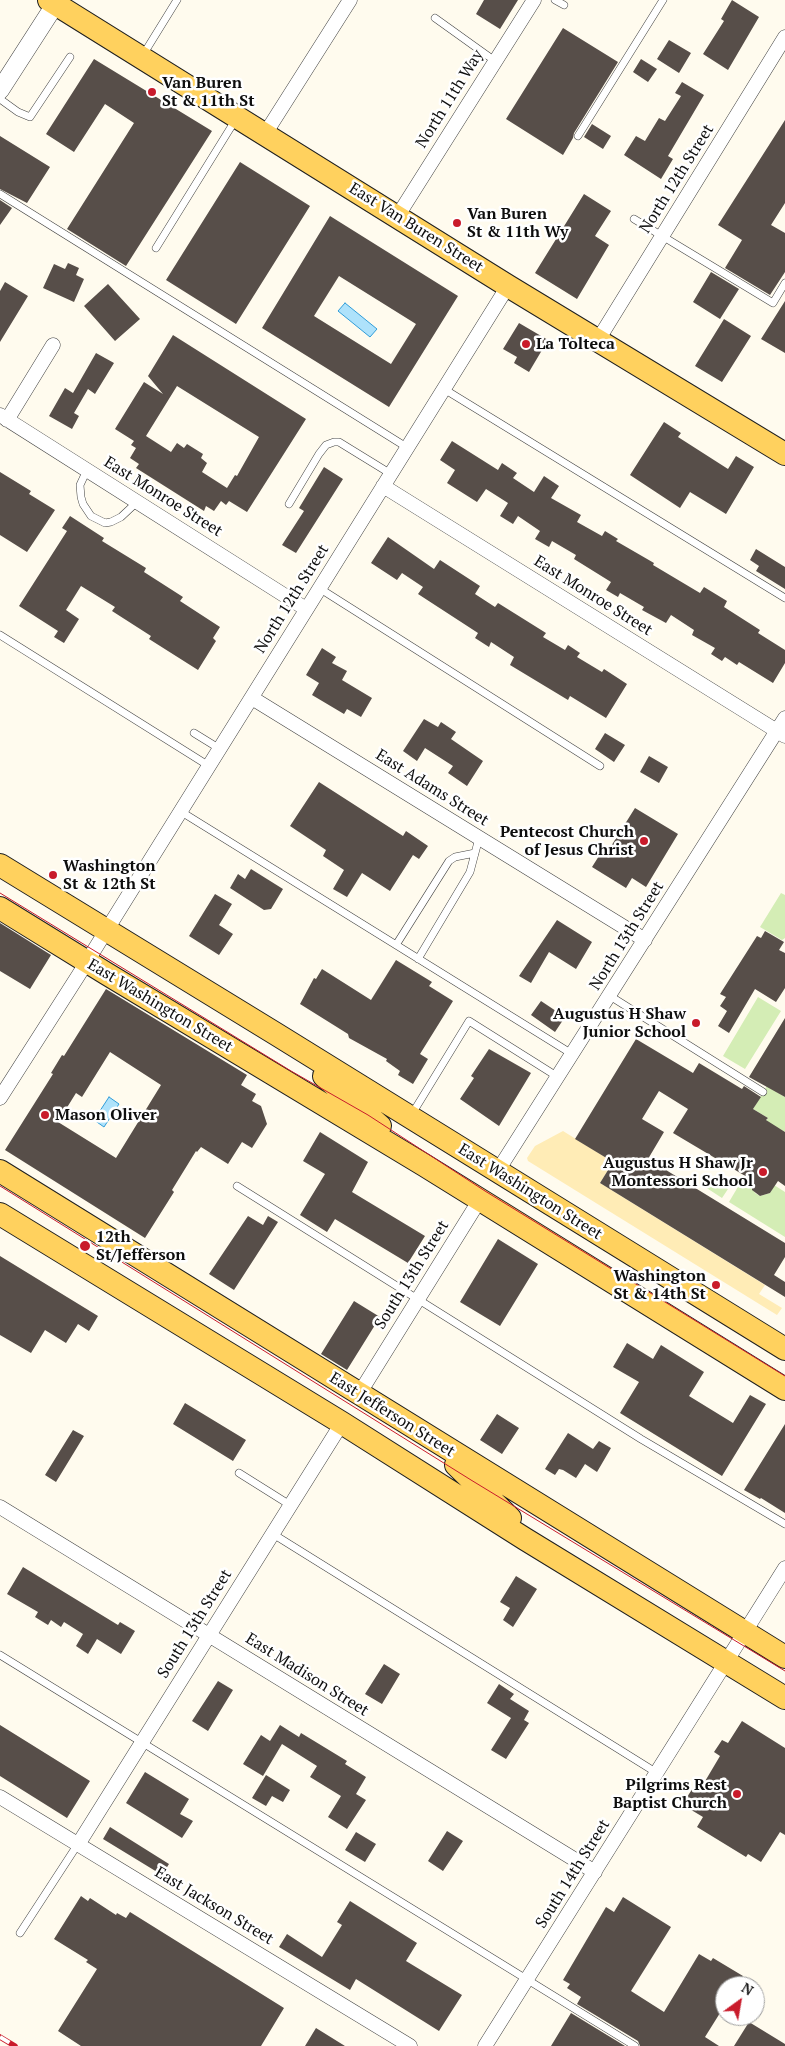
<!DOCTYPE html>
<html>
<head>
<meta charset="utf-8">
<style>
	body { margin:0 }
	#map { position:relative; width:785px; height:2046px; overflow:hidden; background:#fffbee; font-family:"PT Serif",serif }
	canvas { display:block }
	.north { position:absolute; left:715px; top:1976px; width:50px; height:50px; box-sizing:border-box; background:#fff; border:1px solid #9f9f9f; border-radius:50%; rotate:32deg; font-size:14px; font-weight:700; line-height:20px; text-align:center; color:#0e0e0e }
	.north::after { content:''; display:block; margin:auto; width:18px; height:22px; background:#c91b2b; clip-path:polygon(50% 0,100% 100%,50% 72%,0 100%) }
</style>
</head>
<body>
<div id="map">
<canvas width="785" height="2046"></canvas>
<div class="north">N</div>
</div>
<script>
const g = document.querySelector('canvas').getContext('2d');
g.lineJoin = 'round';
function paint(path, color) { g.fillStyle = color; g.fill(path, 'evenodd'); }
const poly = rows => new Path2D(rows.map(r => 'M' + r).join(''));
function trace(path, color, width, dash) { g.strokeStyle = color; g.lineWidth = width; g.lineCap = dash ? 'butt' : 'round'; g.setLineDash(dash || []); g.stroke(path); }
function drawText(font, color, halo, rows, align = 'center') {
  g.font = font + ' "PT Serif",serif'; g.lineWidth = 5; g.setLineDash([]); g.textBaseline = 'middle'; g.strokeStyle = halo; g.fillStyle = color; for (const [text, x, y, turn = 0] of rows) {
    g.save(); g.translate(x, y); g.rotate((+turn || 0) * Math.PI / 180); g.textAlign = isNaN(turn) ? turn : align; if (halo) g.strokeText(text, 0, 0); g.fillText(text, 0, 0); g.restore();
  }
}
paint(poly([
	[781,893,785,895,785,938,782,940,760,927],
	[758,997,781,1011,745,1069,723,1056],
	[767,1086,785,1097,785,1132,778,1128,757,1136,768,1118,753,1109],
	[707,1176,728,1189,722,1198,702,1185],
	[742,1180,751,1185,755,1193,760,1196,770,1193,774,1185,785,1192,785,1237,729,1202]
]), '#d4edb5');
paint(poly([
	[563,1131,613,1162,600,1183,765,1285,759,1294,782,1308,777,1315,528,1161,527,1158,535,1146]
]), '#ffecb6');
const water = poly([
	[345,303,377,329,370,337,338,311,345,303],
	[109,1097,119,1104,104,1127,94,1120,109,1097]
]);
paint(water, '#aee2fb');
trace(water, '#309cd8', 1);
paint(poly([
	[484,0,518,0,500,29,476,14],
	[732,0,759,17,728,70,703,54,724,21,721,19],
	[563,28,618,62,574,133,573,138,563,155,506,119],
	[669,40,691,53,679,73,657,59],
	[94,59,212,131,126,266,67,229,134,123,105,104,74,152,46,134],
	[641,59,657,69,648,82,633,72],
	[682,82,704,95,668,156,673,159,661,179,624,155,636,136,645,141,659,118,665,121,681,96,675,93],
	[785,120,785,203,771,225,785,233,785,272,770,295,725,268,742,240,718,225],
	[592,124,611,136,603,149,584,137],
	[0,136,50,167,27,203,0,189],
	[240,162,310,206,236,324,166,280],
	[584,194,611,211,595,236,609,245,577,299,535,273],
	[0,200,12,208,0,225],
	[330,216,458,296,389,407,262,328],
	[339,276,416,324,391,364,314,316],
	[68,263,79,268,76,275,84,279,74,302,43,288,54,264,65,269],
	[711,272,739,289,720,319,693,302],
	[5,282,28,296,0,342,0,291],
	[108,284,140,319,115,341,84,306],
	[785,301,785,353,761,339],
	[724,319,751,336,722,382,695,366],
	[519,323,548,340,529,372,514,363,517,357,503,349],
	[173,335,306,419,247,512,229,501,226,505,221,501,214,511,206,506,204,511,136,468,139,464,130,458,136,448,131,445,134,441,115,429,144,382,163,394,148,376],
	[177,386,259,437,237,476,235,475,227,488,202,472,207,463,201,458,203,454,187,444,184,448,177,443,171,452,146,436],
	[96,353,114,363,95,394,88,389,74,413,79,416,72,429,49,416,65,388,73,393],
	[664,422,681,433,678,437,728,469,736,456,754,467,726,514,690,492,680,508,630,475],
	[452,441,498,470,502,463,517,473,513,478,534,492,544,476,559,486,551,498,581,515,577,522,602,536,605,531,618,539,616,541,654,563,653,565,700,593,704,587,727,601,724,607,760,630,758,633,785,650,785,663,773,683,739,662,737,665,725,657,722,661,711,654,715,648,692,635,694,630,671,615,666,623,642,610,644,607,620,593,618,597,606,590,611,582,574,559,576,555,552,541,549,547,535,539,540,531,518,516,513,524,500,516,508,503,486,489,477,502,447,483,455,470,440,460],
	[324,467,343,479,296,553,282,545,304,511,299,508],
	[0,472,31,491,29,494,55,510,27,552,0,535],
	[70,516,104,538,102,541,146,568,144,572,183,597,180,601,220,627,213,638,216,641,198,670,149,639,151,636,112,611,115,607,81,586,66,610,79,619,64,643,54,637,58,631,19,606,67,531,62,528],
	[388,537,434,569,440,560,480,586,475,594,495,607,498,603,546,633,543,637,565,650,568,645,580,653,577,657,602,672,604,669,627,684,606,718,570,696,568,700,510,665,514,657,491,642,489,647,475,638,478,633,418,594,423,587,402,573,397,580,371,563],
	[756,549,785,567,785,589,756,571,759,566,750,560],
	[322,648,336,657,332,663,347,671,342,680,372,698,361,717,347,709,344,714,312,695,319,683,306,675],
	[424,719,438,727,441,722,456,732,451,739,483,761,467,786,448,773,453,766,425,748,417,761,403,751],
	[605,733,625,745,614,762,595,749],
	[649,756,668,767,659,783,640,772],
	[319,782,403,836,406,831,428,846,419,859,413,855,390,891,362,873,347,897,333,889,344,870,323,856,326,850,290,826],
	[635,808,678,834,646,887,632,878,626,888,592,867,604,848,608,851],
	[251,869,283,889,271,909,264,910,230,888,238,874,245,879],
	[215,894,232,904,219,925,233,934,219,955,189,936],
	[557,920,592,942,576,969,549,952,531,983,519,976],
	[0,923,51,955,30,989,0,971],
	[765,931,784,942,779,950,785,953,785,988,776,1002,755,989,729,1033,718,1026,727,1011,720,1006,726,997,720,994,757,936,761,938],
	[396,960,432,982,429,986,453,1001,420,1054,428,1059,413,1084,398,1075,400,1071,386,1061,387,1059,349,1038,348,1034,300,1004,314,978,316,979,322,969,371,1000],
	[106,989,247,1075,241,1085,256,1094,252,1101,261,1106,267,1124,252,1148,242,1142,228,1164,201,1147,197,1152,196,1151,172,1190,174,1192,145,1238,5,1150,53,1074,51,1073,62,1055,64,1056],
	[110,1052,161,1085,116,1158,58,1122,76,1093,82,1097],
	[541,1001,565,1017,555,1032,531,1015],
	[785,1018,785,1097,749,1077],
	[636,1039,693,1073,699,1063,742,1089,744,1086,761,1097,753,1109,768,1118,766,1120,785,1132,785,1186,778,1181,770,1193,760,1196,752,1190,752,1180,673,1133,688,1109,659,1091,642,1119,664,1132,648,1159,785,1243,785,1257,774,1275,785,1282,785,1297,600,1183,613,1162,575,1139],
	[489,1049,531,1073,499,1126,460,1099,474,1078,471,1076],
	[320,1132,368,1162,352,1192,425,1236,408,1263,335,1219,327,1232,300,1215,325,1174,303,1161],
	[248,1216,263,1225,268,1216,278,1222,234,1290,209,1274],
	[498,1239,538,1264,500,1326,460,1302],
	[0,1256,98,1316,89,1331,78,1324,66,1343,45,1330,31,1353,0,1335],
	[354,1301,380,1317,347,1370,321,1354],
	[627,1343,653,1359,661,1345,704,1372,689,1396,733,1423,750,1395,766,1404,722,1476,620,1413,639,1382,613,1367],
	[185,1403,246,1440,233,1461,173,1424],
	[497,1414,519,1428,502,1454,480,1440],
	[785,1424,785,1513,761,1498,760,1499,744,1490],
	[73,1430,84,1436,56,1482,45,1475],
	[568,1433,593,1449,599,1441,611,1448,597,1472,585,1464,576,1478,563,1470,559,1469,555,1475,545,1469],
	[23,1567,118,1625,120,1622,135,1631,121,1654,97,1639,88,1654,76,1646,83,1634,64,1622,61,1627,51,1620,48,1625,35,1617,38,1612,7,1594],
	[516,1576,537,1589,513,1627,503,1620,510,1608,500,1602],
	[384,1664,400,1674,382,1704,365,1694],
	[218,1681,233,1690,208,1731,192,1721],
	[499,1684,514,1694,510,1699,529,1711,524,1720,529,1723,506,1759,491,1750,511,1718,487,1703],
	[742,1721,785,1748,785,1835,780,1832,761,1862,748,1854,746,1857,697,1827,703,1817,688,1808,691,1804,685,1800,695,1785,701,1788,720,1756,714,1752,722,1740,728,1743],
	[0,1725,90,1781,67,1818,0,1776],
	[280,1725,299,1737,301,1733,347,1761,345,1764,366,1777,356,1794,366,1800,347,1829,328,1817,341,1796,310,1777,317,1766,282,1744,263,1776,243,1764,261,1735,270,1741],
	[145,1772,189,1799,180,1814,193,1821,182,1838,126,1803],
	[266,1775,290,1790,283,1802,272,1796,266,1806,252,1798],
	[110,1827,169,1864,162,1875,103,1839],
	[447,1831,463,1841,443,1871,428,1861],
	[356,1832,376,1844,365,1862,345,1850],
	[81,1896,88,1901,90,1898,116,1915,117,1913,126,1918,130,1912,284,2008,261,2046,81,2046,58,2031,97,1969,86,1962,88,1960,54,1939],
	[623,1897,671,1927,631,1991,664,2012,699,1954,711,1961,713,1958,743,1976,736,1986,725,1986,725,2005,705,2037,719,2046,640,2046,638,2041,577,2004,581,1997,567,1988,570,1984,563,1980,606,1907,614,1912],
	[350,1901,417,1943,406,1961,462,1995,439,2031,356,1979,350,1990,279,1947,287,1934,322,1957,342,1925,337,1922],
	[571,2013,625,2046,551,2046],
	[749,2022,785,2044,785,2046,734,2046],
	[316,2028,345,2046,305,2046]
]), '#574e49');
const service = poly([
	[555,0,564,5],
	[435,18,495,61],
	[143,55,177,0],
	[0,99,18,112,30,117,70,57],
	[578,136,663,0],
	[0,194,408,448],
	[634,219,773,303,785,283],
	[156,248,236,119],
	[444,389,785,598],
	[87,470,80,485,81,497,83,504,91,516,105,523,111,522,121,517,137,502],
	[289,504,319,454,326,445,334,442,339,442,391,474],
	[319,588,600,766],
	[0,635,209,766],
	[194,733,220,749],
	[180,811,572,1054],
	[396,945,449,861,455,857,475,853],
	[418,959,470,872,479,838],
	[610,996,763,1092],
	[412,1114,469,1021,558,1077],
	[237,1186,641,1439,785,1524],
	[239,1473,290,1505],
	[273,1534,657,1773],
	[0,1655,635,2046],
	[20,1933,78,1844]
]);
const minor = poly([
	[265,134,350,0],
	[397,217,534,0],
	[598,340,785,37],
	[0,415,306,609],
	[7,420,53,345],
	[383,486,785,736],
	[252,698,645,940],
	[0,1098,78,976,508,286],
	[497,1172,785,718],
	[359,1394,479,1201],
	[0,1507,595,1872],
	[0,1797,410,2046],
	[79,1843,342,1423],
	[485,2046,785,1568]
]);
const tertiary = poly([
	[0,90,58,0]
]);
const primary = poly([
	[49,0,508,286,785,454],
	[0,865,276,1034,785,1349],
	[0,908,107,974,424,1165,785,1389],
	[324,1076,380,1126],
	[0,1171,785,1657],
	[0,1214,342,1423,525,1539,785,1698],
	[456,1465,510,1518]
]);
trace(service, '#414141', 8);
trace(minor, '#414141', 15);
trace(tertiary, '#414141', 19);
trace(primary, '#1f1f1f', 24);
trace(service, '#fff', 7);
trace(minor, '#fff', 14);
trace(tertiary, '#fff', 18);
trace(primary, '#ffd15e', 22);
trace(poly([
	[0,893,291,1071,368,1115,485,1191,785,1376],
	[0,1186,471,1480,785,1671]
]), '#c91b2b', 1);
const rail = poly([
	[0,2037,15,2046]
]);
trace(rail, '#c91b2b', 5.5);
trace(rail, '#fff', 4, [11]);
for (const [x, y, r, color] of [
	[152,92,5,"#c91b2b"],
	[457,223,5,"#c91b2b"],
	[526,344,5,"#c91b2b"],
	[644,841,5,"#c91b2b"],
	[53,875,5,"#c91b2b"],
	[696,1023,5,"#c91b2b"],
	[45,1115,5,"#c91b2b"],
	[763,1172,5,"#c91b2b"],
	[85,1246,6,"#c91b2b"],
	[716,1285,5,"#c91b2b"],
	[737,1794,5,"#c91b2b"]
]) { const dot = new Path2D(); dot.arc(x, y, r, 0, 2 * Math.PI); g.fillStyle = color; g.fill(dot); trace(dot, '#fff', 2); }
drawText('bold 16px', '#0e0e0e', '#fff', [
	["Van Buren",162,83],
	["St & 11th St",162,101],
	["Van Buren",467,214],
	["St & 11th Wy",467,232],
	["La Tolteca",536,344],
	["Pentecost Church",634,832,"right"],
	["of Jesus Christ",634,850,"right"],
	["Washington",63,866],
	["St & 12th St",63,884],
	["Augustus H Shaw",686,1014,"right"],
	["Junior School",686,1032,"right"],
	["Mason Oliver",55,1115],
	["Augustus H Shaw Jr",753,1163,"right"],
	["Montessori School",753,1181,"right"],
	["12th",96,1237],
	["St/Jefferson",96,1255],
	["Washington",706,1276,"right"],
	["St & 14th St",706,1294,"right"],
	["Pilgrims Rest",727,1785,"right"],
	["Baptist Church",727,1803,"right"]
], 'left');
drawText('16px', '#0e0e0e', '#fff', [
	["North 11th Way",450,99,-58],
	["North 12th Street",677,179,-58],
	["East Van Buren Street",416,228,32],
	["East Monroe Street",163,497,32],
	["East Monroe Street",593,596,32],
	["North 12th Street",292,599,-58],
	["East Adams Street",432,788,32],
	["North 13th Street",627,936,-58],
	["East Washington Street",160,1006,31],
	["East Washington Street",530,1192,32],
	["South 13th Street",412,1275,-58],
	["East Jefferson Street",392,1415,32],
	["South 13th Street",195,1624,-58],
	["East Madison Street",307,1675,32],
	["South 14th Street",573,1874,-58],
	["East Jackson Street",214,1906,31]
]);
</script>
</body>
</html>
